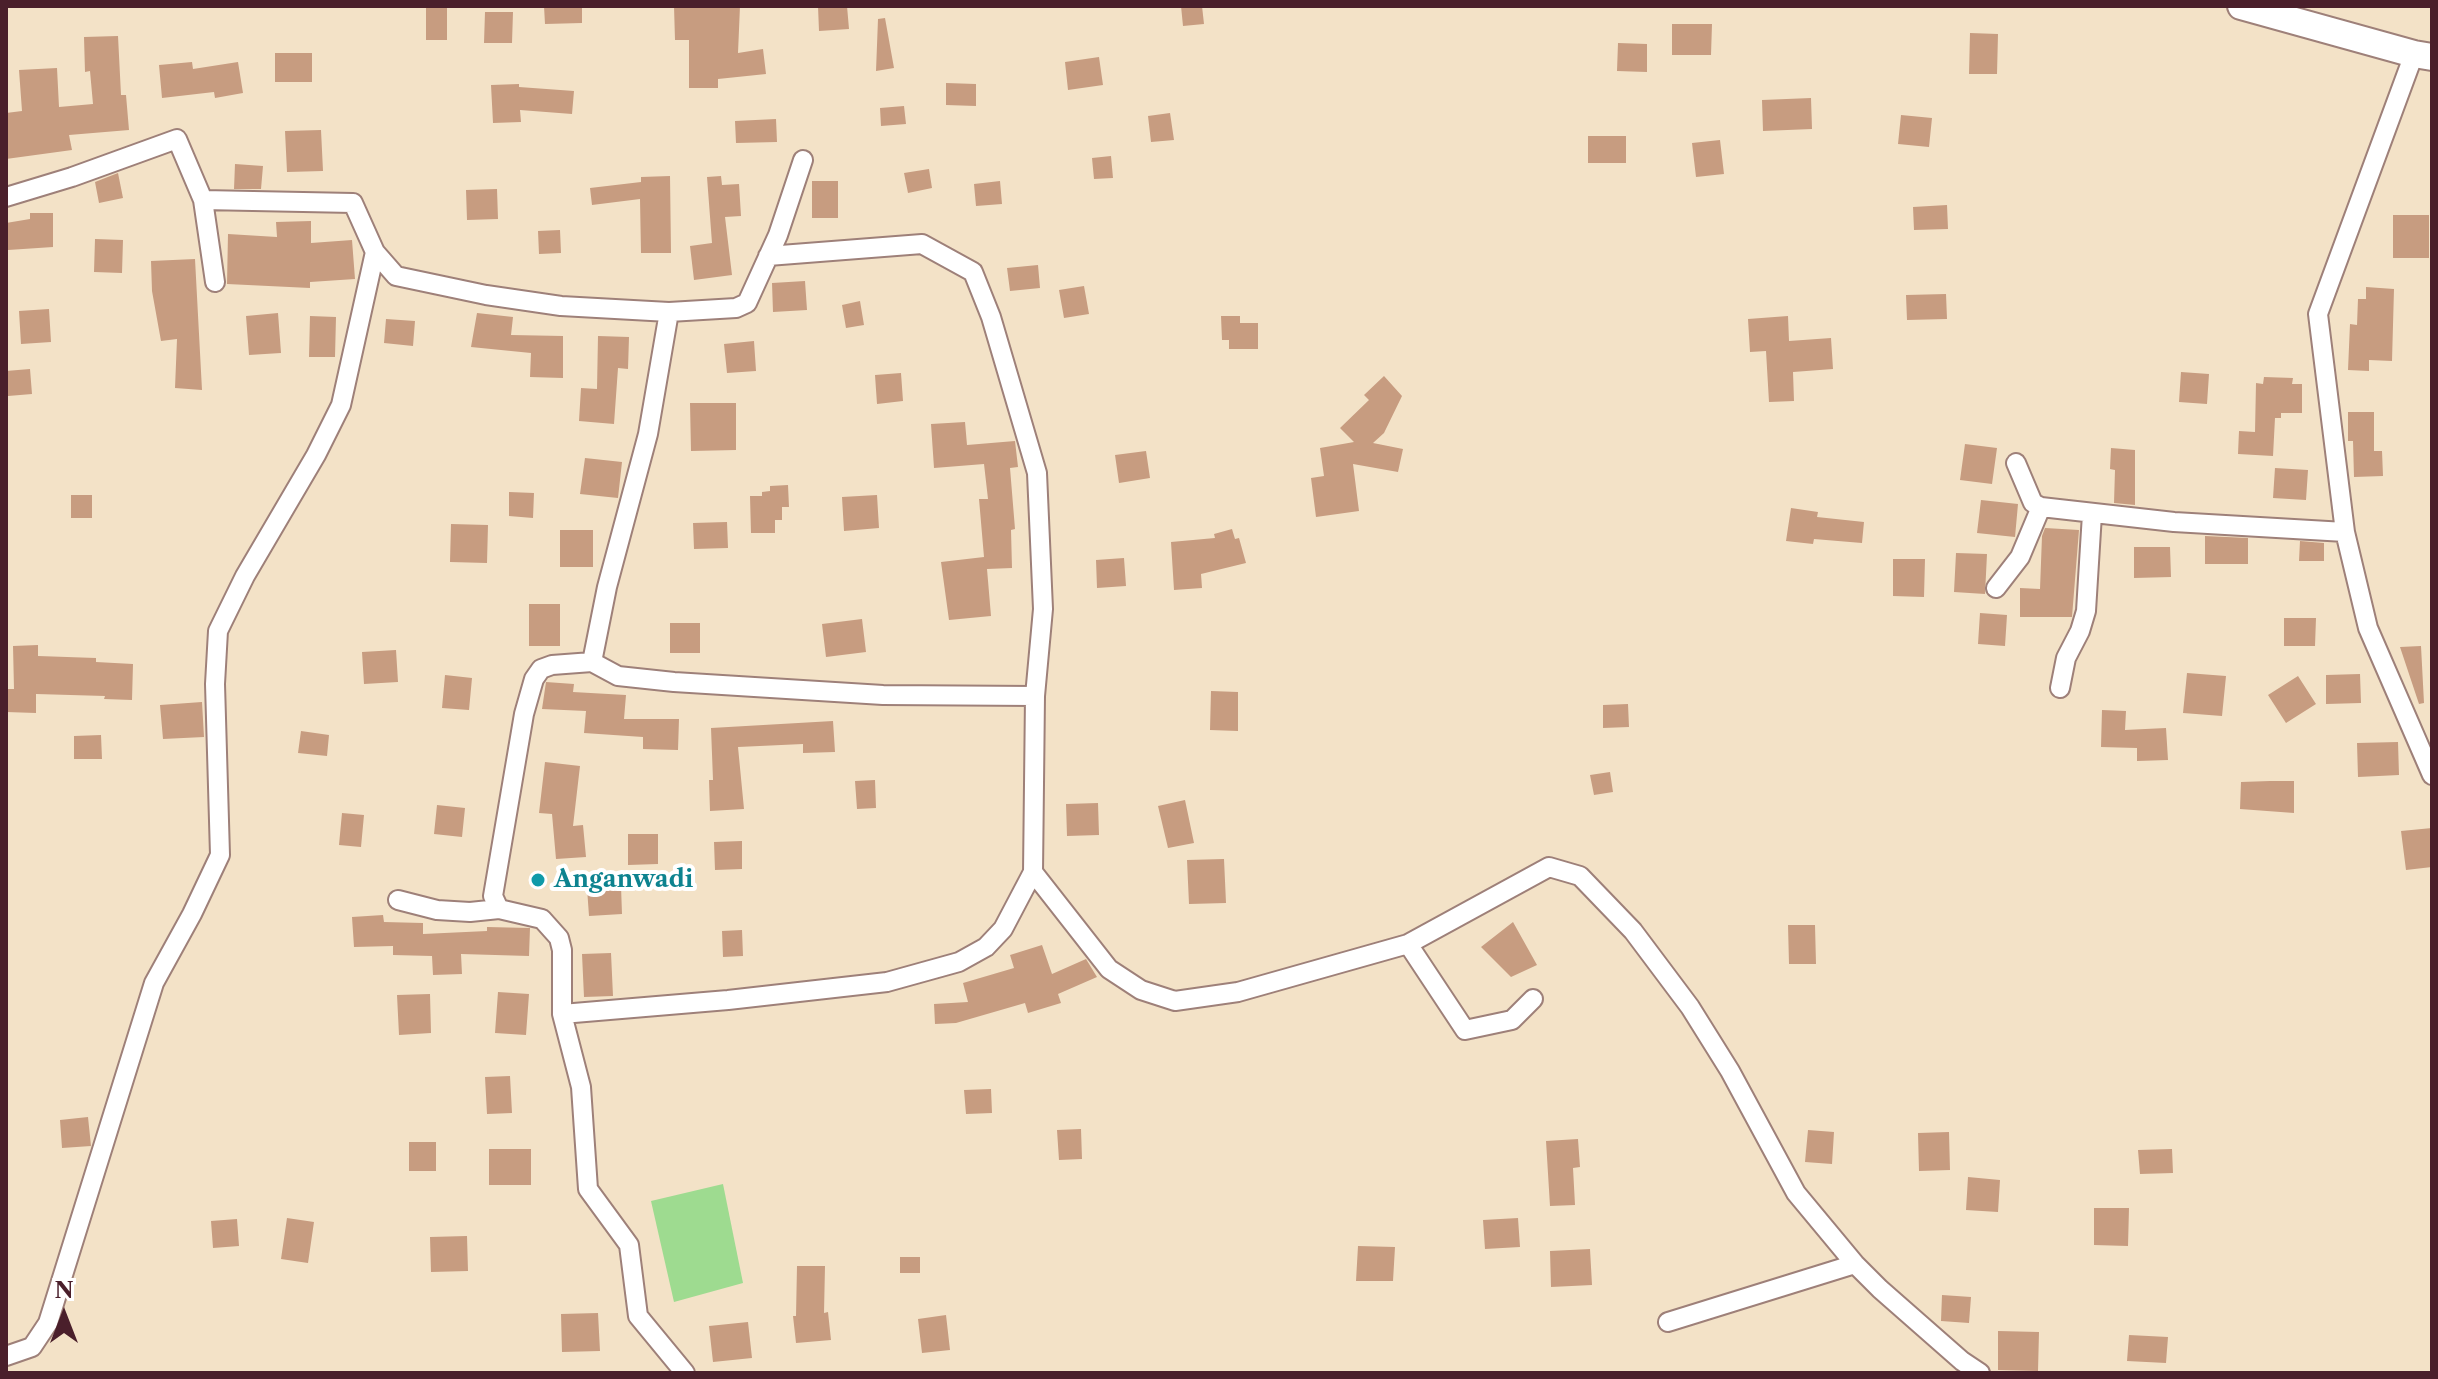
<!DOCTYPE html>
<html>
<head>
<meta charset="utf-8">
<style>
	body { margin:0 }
	#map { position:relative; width:2438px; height:1379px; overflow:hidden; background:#f3e2c7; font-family:"Libre Caslon Text",serif }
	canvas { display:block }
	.frame { position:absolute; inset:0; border:8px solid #4a1f2b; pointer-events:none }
	.north { position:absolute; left:24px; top:1275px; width:80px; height:80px; -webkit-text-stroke:6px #fff; paint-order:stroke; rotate:0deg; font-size:22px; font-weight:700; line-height:32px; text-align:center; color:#4a1f2b }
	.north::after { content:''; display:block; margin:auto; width:28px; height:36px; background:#4a1f2b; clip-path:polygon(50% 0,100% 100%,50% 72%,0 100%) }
</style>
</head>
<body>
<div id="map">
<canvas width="2438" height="1379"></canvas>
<div class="frame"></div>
<div class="north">N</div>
</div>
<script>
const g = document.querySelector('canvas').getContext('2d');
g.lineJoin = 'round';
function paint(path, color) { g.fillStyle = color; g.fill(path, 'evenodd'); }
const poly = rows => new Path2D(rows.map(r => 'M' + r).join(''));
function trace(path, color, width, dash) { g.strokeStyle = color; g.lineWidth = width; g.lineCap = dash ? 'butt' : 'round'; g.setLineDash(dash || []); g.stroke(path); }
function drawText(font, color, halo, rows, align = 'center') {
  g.font = font + ' "Libre Caslon Text",serif'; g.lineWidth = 8; g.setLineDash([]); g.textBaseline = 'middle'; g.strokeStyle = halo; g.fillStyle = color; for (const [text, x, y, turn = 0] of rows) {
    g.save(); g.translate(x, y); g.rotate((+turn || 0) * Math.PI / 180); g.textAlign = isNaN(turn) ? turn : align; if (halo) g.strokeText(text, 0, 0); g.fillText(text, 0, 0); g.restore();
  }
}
paint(poly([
	[723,1184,743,1283,674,1302,651,1201]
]), '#9edb90');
paint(poly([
	[426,6,447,6,447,40,426,40],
	[544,6,582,6,582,23,545,24],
	[674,6,740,6,738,53,763,49,766,74,718,79,718,88,689,88,689,40,675,40],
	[818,6,847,6,849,29,819,31],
	[1181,6,1202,6,1204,24,1183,26],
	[485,12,513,12,512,43,484,43],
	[885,18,894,68,876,71,878,19],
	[1672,24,1712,24,1711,55,1672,55],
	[1970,33,1998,34,1997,74,1969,74],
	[118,36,121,95,126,95,129,130,69,135,72,150,6,159,6,113,22,111,19,70,57,68,59,107,93,104,90,71,85,72,84,37],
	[1618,43,1647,44,1647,72,1617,71],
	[275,53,312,53,312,82,275,82],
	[1099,57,1103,85,1068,90,1065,62],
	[192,62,193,69,238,62,243,93,215,98,214,92,162,98,159,65],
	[946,83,976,84,976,106,946,105],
	[519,84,519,87,574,91,572,114,520,110,521,122,493,123,491,85],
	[1811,98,1812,129,1763,131,1762,100],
	[904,106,906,124,881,126,880,108],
	[1170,113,1174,140,1151,142,1148,116],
	[1901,115,1932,118,1929,147,1898,144],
	[776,119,777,142,736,143,735,121],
	[321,130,323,171,287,172,285,131],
	[1588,136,1626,136,1626,163,1588,163],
	[1720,140,1724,174,1696,177,1692,143],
	[1111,156,1113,178,1094,179,1092,158],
	[235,164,263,166,261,189,234,189],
	[929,169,932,188,908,193,904,173],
	[118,173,123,198,99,203,95,182],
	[670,176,671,253,641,253,640,199,592,205,590,188,641,182,641,177],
	[721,176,722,185,739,184,741,216,725,217,732,275,694,280,690,246,712,243,707,177],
	[812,181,838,181,838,218,812,218],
	[1000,181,1002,204,976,206,974,184],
	[497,189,498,219,467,220,466,190],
	[1947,205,1948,229,1914,230,1913,207],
	[30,213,53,213,53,247,8,250,6,223,30,219],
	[2393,215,2429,215,2429,258,2393,258],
	[311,221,311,243,352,240,355,279,310,282,310,288,227,284,228,234,277,237,276,222],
	[560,230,561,253,539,254,538,231],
	[95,239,123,240,122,273,94,272],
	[195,259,202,390,175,388,177,339,161,341,152,291,151,261],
	[1038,265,1040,288,1010,291,1007,268],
	[805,281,807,310,773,312,772,283],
	[1084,286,1089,314,1064,318,1059,290],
	[2366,287,2394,289,2392,361,2369,360,2369,371,2348,370,2350,324,2357,325,2358,299,2366,299],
	[1946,294,1947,319,1907,320,1906,295],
	[860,301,864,325,846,328,842,305],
	[49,309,51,342,21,344,19,311],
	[278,313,281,353,249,355,246,316],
	[477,313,513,317,511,335,563,336,563,378,530,377,531,353,471,347],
	[310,316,336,317,335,357,309,357],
	[1221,316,1240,316,1240,323,1258,323,1258,349,1229,349,1229,340,1222,340],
	[1788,316,1789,341,1831,338,1833,369,1793,372,1794,401,1769,402,1766,351,1750,352,1748,319],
	[386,319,415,321,413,346,384,343],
	[598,336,629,337,628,369,618,368,614,424,579,421,581,388,597,389],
	[754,341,756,371,727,373,724,344],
	[30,369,32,394,8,396,6,371],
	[2181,372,2209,374,2207,404,2179,402],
	[901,373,903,401,877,404,875,375],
	[1384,376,1402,396,1384,433,1373,443,1403,449,1398,472,1353,464,1359,511,1316,517,1311,478,1324,476,1320,448,1354,442,1340,428,1369,400,1364,395],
	[2264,377,2293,378,2292,384,2302,384,2302,413,2281,413,2281,418,2275,418,2273,456,2238,454,2239,431,2255,432,2256,383,2263,384],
	[690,403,736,403,736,450,691,451],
	[2348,412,2374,412,2374,451,2382,451,2383,476,2354,477,2353,441,2348,441],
	[965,422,967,445,1015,441,1018,467,1010,468,1015,529,1011,530,1012,568,987,569,991,616,949,620,941,562,984,557,979,499,988,499,984,464,934,468,931,424],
	[1965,444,1997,448,1992,484,1960,480],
	[2111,448,2135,450,2135,505,2114,503,2115,470,2110,469],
	[1146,451,1150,478,1119,483,1115,455],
	[585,458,622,462,618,498,580,494],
	[2275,468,2308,470,2306,500,2273,498],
	[788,485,789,507,782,507,782,520,775,520,775,533,751,533,750,496,762,496,762,492,770,491,770,486],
	[509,492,534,493,533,518,509,516],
	[71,495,92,495,92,518,71,518],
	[877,495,879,528,844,531,842,497],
	[1981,500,2018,504,2015,537,1977,533],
	[1791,508,1818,512,1817,517,1864,522,1862,543,1814,539,1813,544,1786,541],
	[727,522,728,548,694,549,693,523],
	[451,524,488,525,487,563,450,562],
	[2045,528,2079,530,2072,617,2020,617,2020,588,2040,589,2042,536],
	[1232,529,1235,539,1239,538,1246,563,1201,574,1202,588,1174,590,1171,542,1215,538,1214,534],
	[560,530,593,530,593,567,560,567],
	[2205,536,2248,538,2248,564,2205,564],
	[2300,541,2324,543,2324,561,2299,561],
	[2134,547,2170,547,2171,577,2134,578],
	[1956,553,1987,554,1985,594,1954,592],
	[1124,558,1126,586,1097,588,1096,560],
	[1893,559,1925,559,1924,597,1893,596],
	[529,604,560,604,560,646,529,646],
	[1980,613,2007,615,2005,646,1978,644],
	[2284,618,2316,618,2315,646,2284,646],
	[862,619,866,652,826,657,822,624],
	[670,623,700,623,700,653,670,653],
	[38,645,38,656,96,658,96,662,133,664,132,700,104,699,105,696,36,694,36,713,6,712,6,689,14,689,13,646],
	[2421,646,2424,703,2419,704,2400,647],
	[396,650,398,682,364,684,362,652],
	[2187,673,2226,676,2222,716,2183,713],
	[2360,674,2361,703,2326,704,2326,675],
	[445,675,472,678,469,710,442,708],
	[2298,676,2316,704,2286,723,2268,695],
	[546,682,574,684,573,692,626,695,624,719,679,719,678,750,643,749,643,737,584,733,586,711,542,709],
	[1211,691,1238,692,1238,731,1210,730],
	[202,702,204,737,163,739,160,705],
	[1628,704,1629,727,1603,728,1603,705],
	[2102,710,2126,711,2125,730,2166,728,2168,760,2137,761,2137,748,2101,747],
	[833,721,835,752,803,753,803,744,738,747,744,809,710,811,709,780,713,780,711,728],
	[301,731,329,735,327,756,298,753],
	[101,735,102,759,74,759,74,736],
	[2398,742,2399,775,2358,777,2357,743],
	[545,762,580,766,573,826,583,825,586,857,556,859,552,814,539,813],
	[1610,772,1613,792,1594,795,1590,775],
	[875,780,876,808,857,809,855,781],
	[2270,781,2294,781,2294,813,2240,809,2241,782],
	[1185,800,1194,843,1168,848,1158,806],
	[1098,803,1099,835,1067,836,1066,804],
	[437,805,465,808,462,837,434,834],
	[342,813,364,815,361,847,339,845],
	[2432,828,2432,867,2406,870,2401,831],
	[628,834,658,834,658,864,628,865],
	[742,841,742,869,715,870,714,842],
	[1224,859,1226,903,1189,904,1187,860],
	[621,886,622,914,589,916,587,888],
	[383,915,384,922,423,923,423,934,487,931,487,927,530,928,529,956,461,954,462,974,433,975,432,956,393,955,393,946,354,947,352,917],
	[1513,922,1537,965,1511,977,1481,947],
	[1788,925,1815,925,1816,964,1789,964],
	[742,930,743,956,723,957,722,931],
	[1042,945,1052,974,1086,959,1097,977,1058,994,1061,1003,1028,1013,1025,1003,956,1023,935,1024,934,1004,968,1002,963,983,1014,968,1010,955],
	[611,953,613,996,584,997,582,954],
	[498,992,529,994,526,1035,495,1033],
	[430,994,431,1033,399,1035,397,995],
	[510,1076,512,1113,487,1114,485,1077],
	[991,1089,992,1113,966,1114,964,1090],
	[88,1117,91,1146,62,1148,60,1120],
	[1081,1129,1082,1159,1059,1160,1057,1130],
	[1808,1130,1834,1132,1832,1164,1805,1162],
	[1949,1132,1950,1170,1919,1171,1918,1133],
	[1578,1139,1580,1167,1573,1168,1575,1205,1550,1206,1546,1141],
	[409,1142,436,1142,436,1171,409,1171],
	[489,1149,531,1149,531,1185,489,1185],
	[2172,1149,2173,1173,2140,1174,2138,1150],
	[1968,1177,2000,1180,1998,1212,1966,1210],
	[2094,1208,2129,1208,2128,1246,2094,1245],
	[287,1218,314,1222,308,1263,281,1259],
	[1518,1218,1520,1247,1485,1249,1483,1220],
	[237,1219,239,1246,213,1248,211,1221],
	[467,1236,468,1271,431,1272,430,1237],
	[1358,1246,1395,1247,1393,1281,1356,1281],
	[1590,1249,1592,1285,1551,1287,1550,1251],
	[900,1257,920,1257,920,1273,900,1273],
	[797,1266,825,1266,824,1313,828,1312,831,1340,796,1343,793,1316,796,1316],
	[1942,1295,1971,1297,1969,1323,1941,1321],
	[598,1313,600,1351,562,1352,561,1314],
	[946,1315,950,1350,922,1353,918,1319],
	[748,1322,752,1358,713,1362,709,1326],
	[1998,1331,2039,1332,2038,1371,1998,1370],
	[2129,1335,2168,1337,2166,1363,2127,1361]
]), '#c79c80');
const street = poly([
	[2414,54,2318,314,2345,532,2368,628,2432,775],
	[6,197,72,177,177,139,203,200,353,203,375,252,396,276,486,295,561,306,669,312,736,308,747,303,778,235,803,160],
	[203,200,215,282],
	[669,312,648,434,607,587,592,662,552,665,541,669,534,679,524,714,493,896,499,909,542,919,559,938,562,950,562,1014,581,1087,588,1189,629,1245,638,1316,685,1373],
	[2016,463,2033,503,2041,507,2174,522,2345,532],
	[1996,588,2020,557,2041,507],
	[592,662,618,676,674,682,883,695,1035,696],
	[2060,688,2066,658,2080,631,2086,611,2092,514],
	[1033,872,1109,969,1141,990,1175,1001,1238,992,1408,944],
	[398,900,437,910,470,912,499,909],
	[1533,999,1512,1020,1465,1030,1408,944,1549,867,1580,876,1633,931,1690,1007,1730,1071,1796,1193,1855,1264,1880,1289,1962,1361,1980,1373],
	[562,1014,728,1000,887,982,959,962,986,947,1003,929,1033,872,1035,696,1043,609,1037,473,991,317,973,272,922,244,768,256],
	[1668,1322,1855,1264],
	[6,1356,32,1347,48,1323,154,983,192,914,220,855,215,684,218,631,245,576,316,455,341,405,375,252]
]);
const secondary = poly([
	[2241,6,2414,54,2432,57]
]);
trace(street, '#9e8079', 22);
trace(secondary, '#9e8079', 30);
trace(street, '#fff', 18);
trace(secondary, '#fff', 26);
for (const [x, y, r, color] of [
	[538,880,8,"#0f9aa8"]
]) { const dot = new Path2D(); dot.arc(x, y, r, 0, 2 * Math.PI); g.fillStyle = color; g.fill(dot); trace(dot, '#fff', 3); }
drawText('bold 24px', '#0d838f', '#fff', [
	["Anganwadi",554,880]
], 'left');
</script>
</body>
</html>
